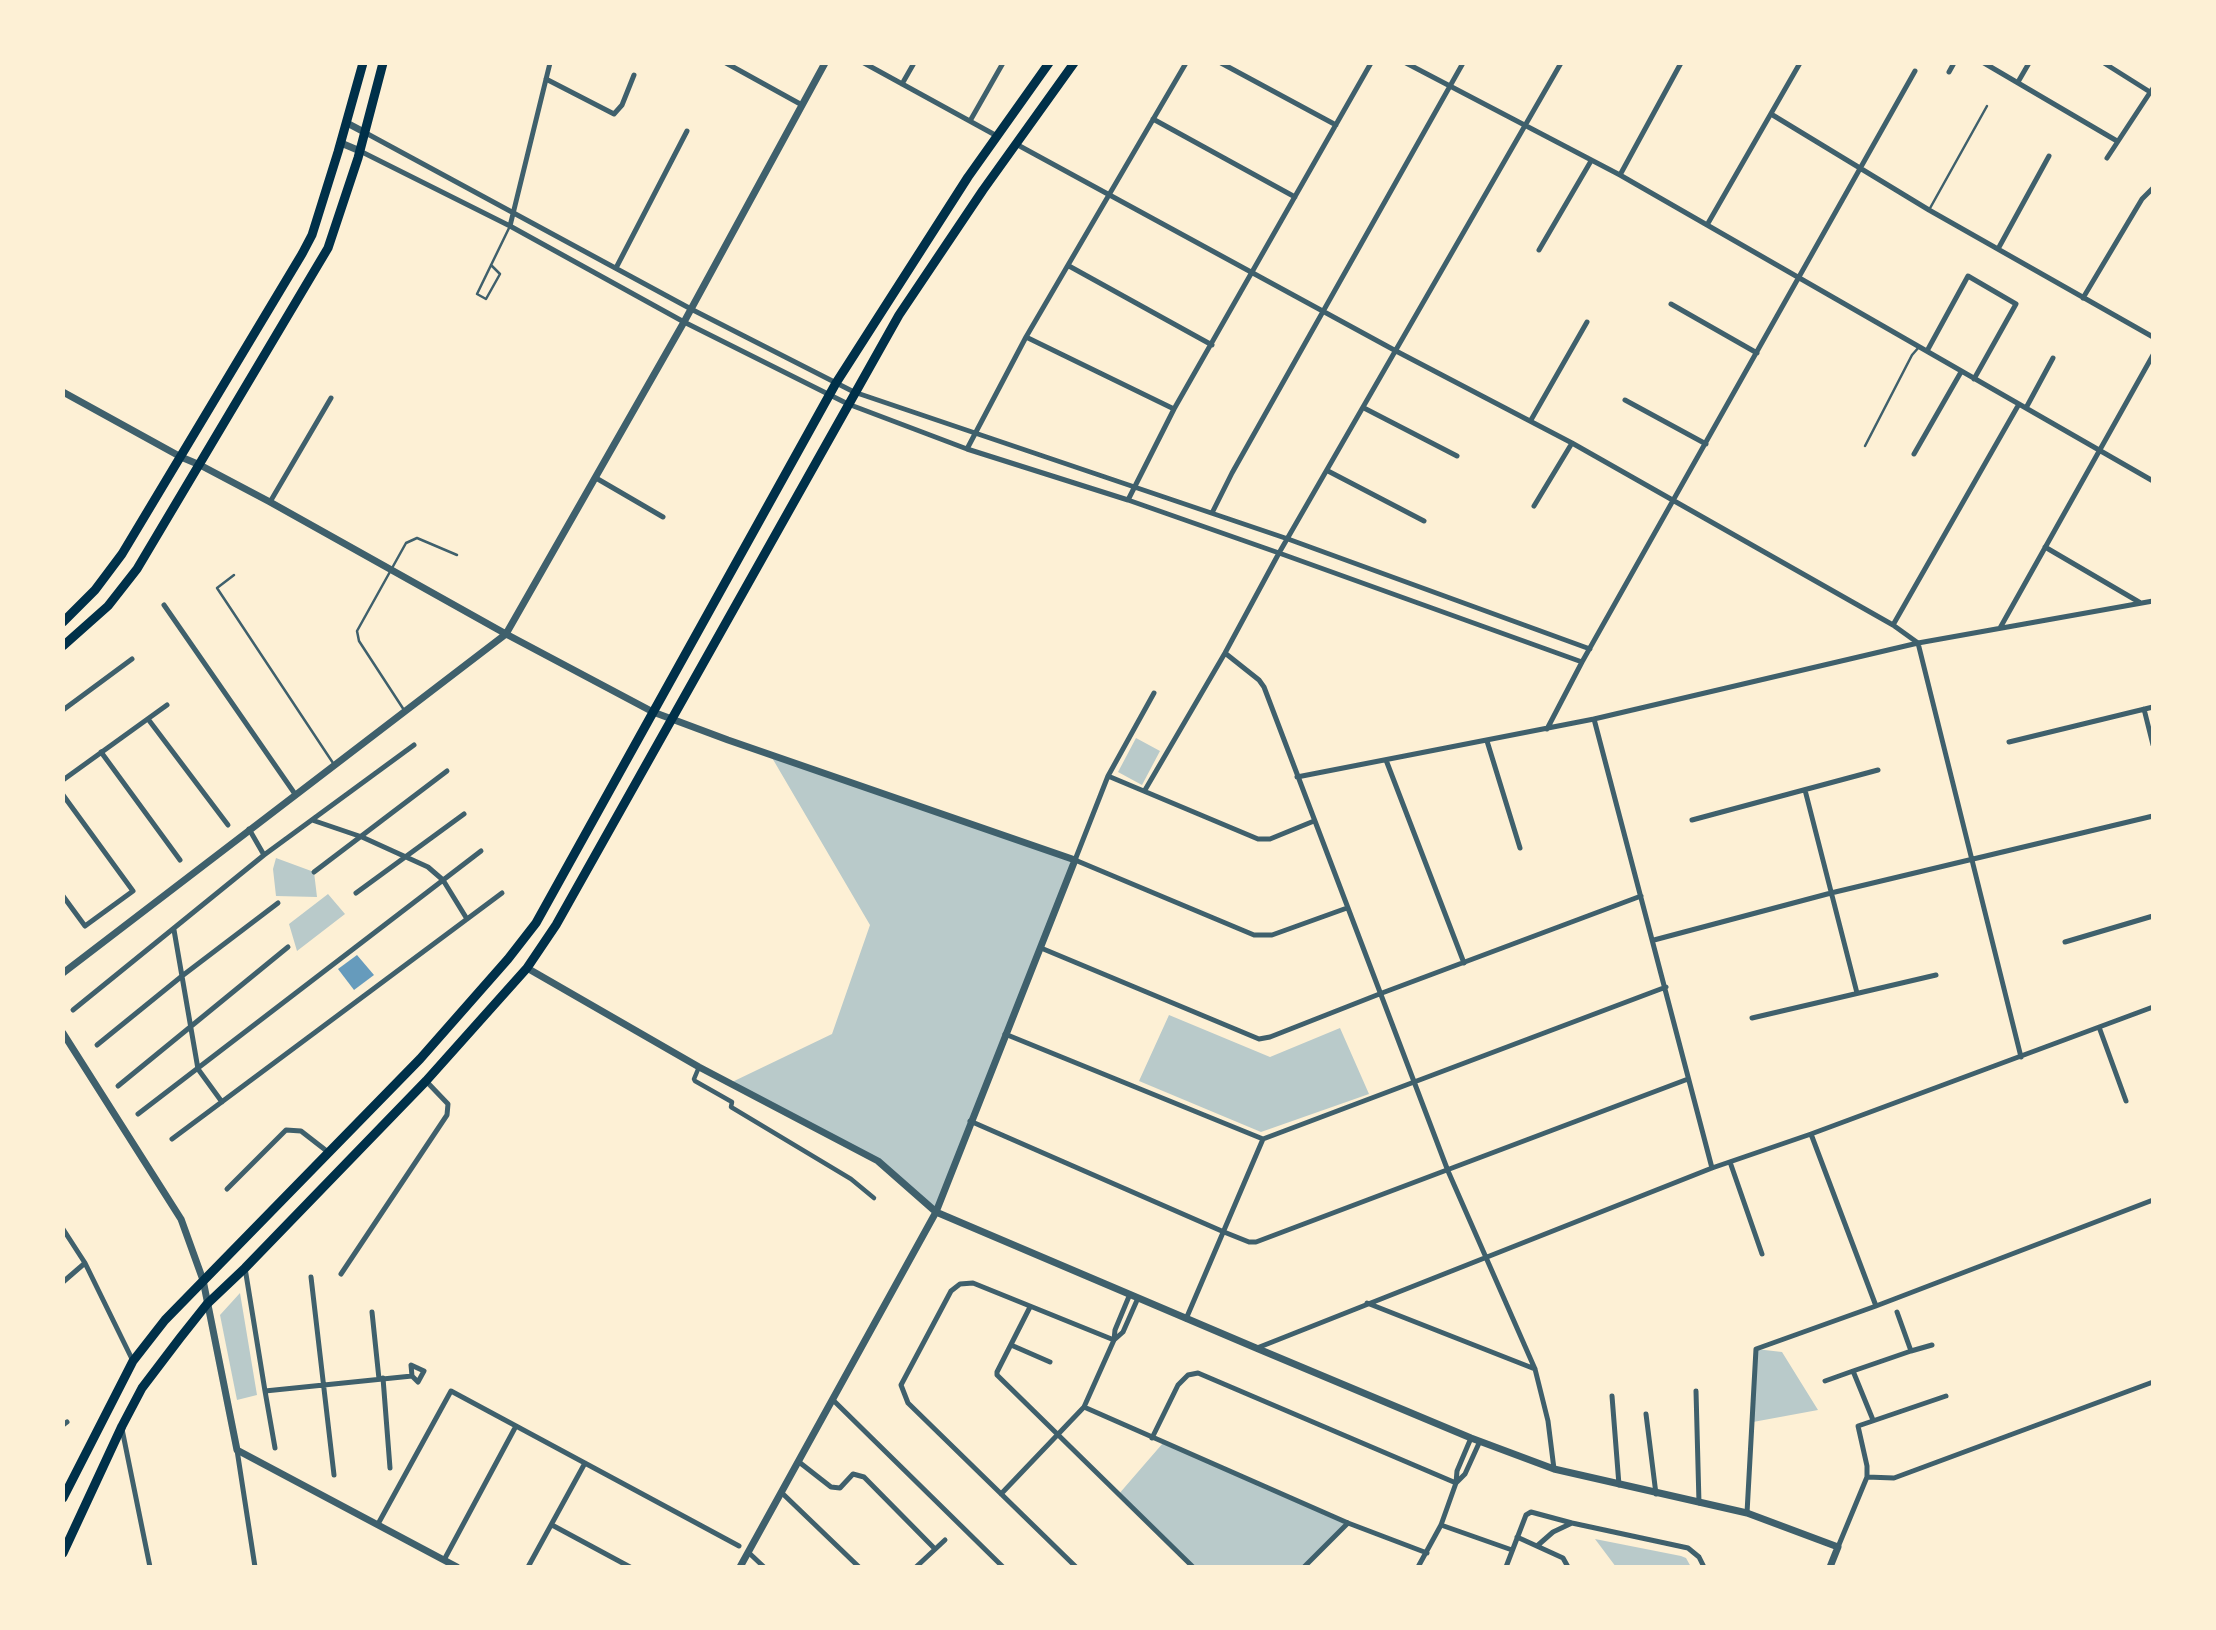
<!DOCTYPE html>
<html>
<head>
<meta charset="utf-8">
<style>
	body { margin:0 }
	#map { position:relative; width:2216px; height:1630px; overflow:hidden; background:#fdf0d5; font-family:"Source Sans 3",sans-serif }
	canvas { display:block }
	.frame { position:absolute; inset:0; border:65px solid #fdf0d5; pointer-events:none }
</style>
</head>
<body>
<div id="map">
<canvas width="2216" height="1630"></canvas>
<div class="frame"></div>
</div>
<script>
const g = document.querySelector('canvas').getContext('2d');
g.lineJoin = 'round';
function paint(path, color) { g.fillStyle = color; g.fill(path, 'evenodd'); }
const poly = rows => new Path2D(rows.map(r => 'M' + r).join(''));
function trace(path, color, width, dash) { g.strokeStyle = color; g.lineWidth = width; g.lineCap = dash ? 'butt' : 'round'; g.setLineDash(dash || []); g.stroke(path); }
paint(poly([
	[1136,738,1160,751,1142,785,1118,772],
	[771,756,1075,860,936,1212,878,1161,730,1083,832,1034,870,925],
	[276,858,314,872,317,897,276,896,273,869],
	[328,894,345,914,297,951,289,924],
	[1169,1015,1270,1057,1340,1028,1369,1094,1261,1132,1139,1081],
	[240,1293,257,1395,237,1400,220,1315],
	[1756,1349,1782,1352,1818,1410,1753,1422],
	[1163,1443,1348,1523,1304,1567,1193,1567,1118,1495],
	[1595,1539,1681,1556,1686,1558,1691,1567,1616,1567]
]), '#b9caca');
paint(poly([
	[357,955,374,975,354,990,338,969]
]), '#669bbc');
trace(poly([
	[1929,210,1987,106],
	[491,265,500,274,486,299,477,294,510,226],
	[1865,446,1912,355,1919,347],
	[234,575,217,588,333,763],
	[404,710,359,641,357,631,406,543,417,538,457,555]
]), '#3f606c', 2.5);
trace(poly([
	[699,1067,694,1079,695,1081,732,1102,731,1107,851,1179,874,1198]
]), '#3f606c', 4.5);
trace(poly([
	[726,63,802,105],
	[864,63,997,136],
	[1221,63,1336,125],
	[1406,63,1620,175,2153,481],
	[1984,63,2117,141],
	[2104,63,2150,92],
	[1949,72,1954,63],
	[546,79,614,114,622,105,634,75],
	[2018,82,2029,63],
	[902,84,914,63],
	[1771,114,1929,210,2153,337],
	[1153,119,1295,197],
	[970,121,1003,63],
	[364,132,691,309,854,392,1288,539,1590,649],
	[1016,144,1396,351,1572,443,1893,625,1918,643],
	[360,151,510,226,684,322,848,404,967,449,1128,500,1279,553,1582,662],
	[2107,158,2153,88],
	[1620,175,1681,63],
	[1707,225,1800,63],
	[510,226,550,63],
	[1998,249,2049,156],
	[1539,250,1591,161],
	[1069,266,1212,345],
	[616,268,687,131],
	[2083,298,2142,199,2153,188],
	[1671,304,1757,353],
	[1026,337,1174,409],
	[1927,351,1968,276,2016,304,1974,379],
	[1625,400,1706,444],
	[1364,408,1457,456],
	[2026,408,2053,358],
	[1531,420,1587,322],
	[967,449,1026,337,1186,63],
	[1914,454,1961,372],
	[1328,471,1424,521],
	[596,478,663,517],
	[1128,500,1174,409,1371,63],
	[270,502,331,398],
	[1534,506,1572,443],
	[1212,513,1232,473,1463,63],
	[2045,547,2139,602],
	[164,605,295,794],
	[1893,625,2019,404],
	[2000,628,2153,355],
	[1918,643,2021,1057],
	[1225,653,1259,680,1264,687,1448,1171,1535,1369,1548,1421,1554,1469],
	[1154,693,1108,776,1075,860,1254,935,1272,935,1347,908],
	[2144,709,2153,745],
	[63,710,132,659],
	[148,719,228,825],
	[1594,719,1712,1168],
	[1547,729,1582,662,1915,71],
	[1487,741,1520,848],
	[2009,742,2153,707],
	[101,752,180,860],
	[1386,760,1464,963],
	[1108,776,1258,839,1270,839,1314,821],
	[1297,777,1594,719,1918,643,2153,601],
	[63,780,167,705],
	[1145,790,1225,653,1279,553,1561,63],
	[1805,790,1857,993],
	[63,795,133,891,85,926,63,896],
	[312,820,362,837,428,867,443,880,467,919],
	[1692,820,1878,770],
	[249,829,264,855],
	[314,872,447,771],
	[356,893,464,814],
	[174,930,198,1069,222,1102],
	[1654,940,1831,893,2153,816],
	[2065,942,2153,916],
	[1041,948,1259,1039,1270,1037,1382,993,1641,896],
	[73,1010,264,855,414,745],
	[1752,1018,1936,975],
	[2099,1027,2126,1101],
	[1005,1034,1263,1139,1666,987],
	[97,1045,182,976,278,903],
	[118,1086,288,947],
	[138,1114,481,851],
	[970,1121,1224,1232,1249,1242,1256,1242,1688,1079],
	[1811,1134,1876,1306],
	[172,1139,502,893],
	[1730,1162,1762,1254],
	[227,1189,286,1130,301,1131,328,1152],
	[63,1229,85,1263,133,1361],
	[245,1268,265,1391,412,1376,418,1382,424,1371,411,1365,412,1376],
	[341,1274,447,1115,448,1104,426,1081],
	[311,1277,334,1475],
	[63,1282,85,1263],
	[1367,1303,1535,1369],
	[1030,1307,997,1372,997,1375,1193,1567],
	[372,1312,379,1379],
	[1186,1319,1263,1139],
	[1114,1340,1123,1332,1138,1298],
	[1011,1345,1050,1362],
	[1257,1348,1712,1168,1811,1134,2153,1007],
	[1911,1351,1932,1345],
	[383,1378,390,1468],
	[1825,1381,1853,1371],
	[265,1391,275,1448],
	[1696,1391,1699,1503],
	[1612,1396,1619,1485],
	[833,1400,1003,1567],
	[1084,1407,1348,1523,1427,1553],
	[1646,1414,1656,1494],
	[1873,1420,1853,1371,1911,1351,1897,1312],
	[63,1425,67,1422],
	[122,1429,150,1567],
	[1152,1438,1178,1385,1188,1375,1198,1373,1456,1483],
	[237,1450,255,1567],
	[799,1462,831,1487,840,1488,853,1474,864,1477,935,1549],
	[1867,1477,1894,1478,2153,1382],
	[1456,1483,1465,1474,1480,1441],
	[782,1493,859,1567],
	[1001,1494,1084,1407,1114,1340,1115,1330,1130,1294],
	[1747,1513,1756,1349,1876,1306,2153,1200],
	[378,1524,451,1391,739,1546],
	[552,1525,630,1567],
	[1441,1525,1512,1550],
	[1517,1537,1563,1558,1568,1567],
	[1537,1546,1553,1532,1572,1523],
	[1838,1547,1867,1477,1867,1466,1858,1426,1946,1396],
	[748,1552,764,1567],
	[444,1560,516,1426],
	[528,1567,585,1463],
	[916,1567,945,1540],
	[1076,1567,908,1403,901,1385,951,1291,960,1284,973,1283,1114,1340],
	[1304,1567,1348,1523],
	[1418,1567,1441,1525,1456,1483,1457,1471,1471,1438],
	[1506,1567,1526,1515,1531,1512,1572,1523,1688,1548,1699,1557,1704,1567]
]), '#3f606c', 5);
trace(poly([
	[347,123,364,132],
	[341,143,360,151],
	[63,392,181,457,200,465,270,502,506,634,653,712,728,740,1075,860,936,1212,740,1567],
	[527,968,699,1067,878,1161,936,1212,1256,1348,1471,1438,1554,1469,1747,1513,1838,1547,1830,1567],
	[63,973,506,634,684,322,825,63],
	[63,1033,181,1219,203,1280,237,1450,457,1567]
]), '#3f606c', 7);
trace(poly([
	[63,622,95,590,122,554,302,254,312,235,338,152,363,63],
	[63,646,108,606,137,569,328,248,358,158,383,63],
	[63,1498,133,1361,165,1320,420,1059,508,959,536,923,836,383,968,177,1049,63],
	[63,1553,122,1426,142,1388,180,1338,207,1304,245,1268,426,1081,527,968,556,925,899,315,983,190,1074,63]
]), '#003049', 9);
</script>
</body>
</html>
